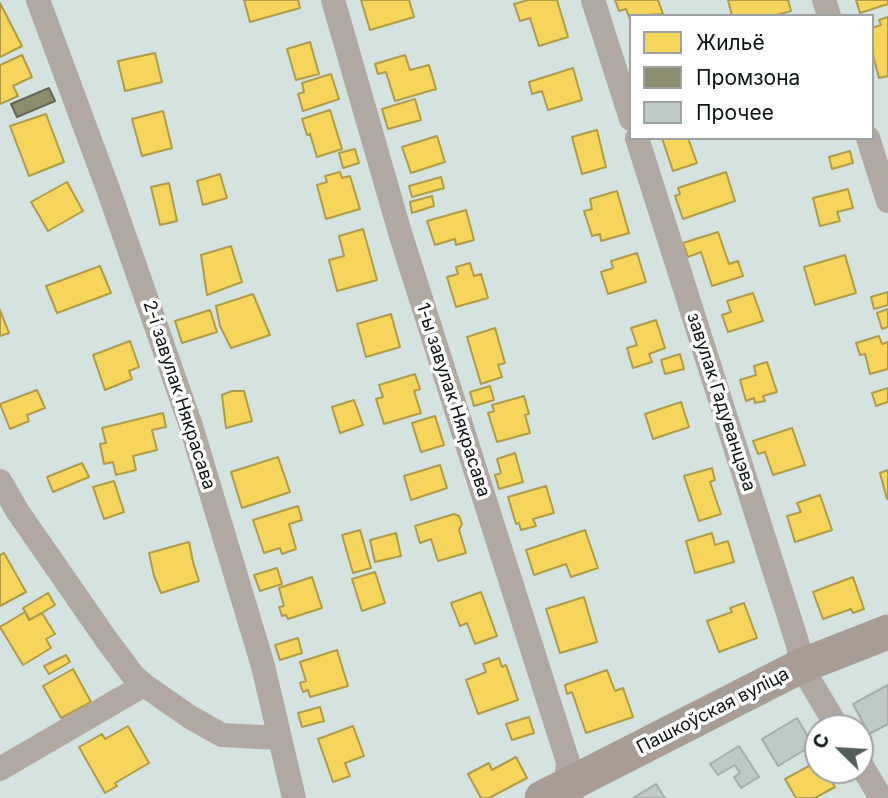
<!DOCTYPE html>
<html>
<head>
<meta charset="utf-8">
<style>
	body { margin:0 }
	#map { position:relative; width:888px; height:798px; overflow:hidden; background:#d4e2e0; font-family:Inter,sans-serif }
	canvas { display:block }
	.legend { position:absolute; left:629px; top:14px; width:245px; height:126px; box-sizing:border-box; background:#fff; border:2px solid #9ea1a1; margin:0; padding:9px 12px; list-style:none; font-size:21px; color:#0c1514 }
	.legend li { display:flex; align-items:center; gap:14px; height:35px }
	.legend b { width:35px; border:2px solid #9ea1a1 }
	.north { position:absolute; left:804px; top:714px; width:70px; height:70px; box-sizing:border-box; background:#fff; border:2px solid #9ea1a1; border-radius:50%; rotate:294deg; font-size:19px; font-weight:700; line-height:28px; text-align:center; color:#0c1514 }
	.north::after { content:''; display:block; margin:auto; width:24px; height:32px; background:#525d5b; clip-path:polygon(50% 0,100% 100%,50% 72%,0 100%) }
</style>
</head>
<body>
<div id="map">
<canvas width="888" height="798"></canvas>
<ul class="legend">
<li><b style="height:19px;background:#f6d55c"></b>Жильё</li>
<li><b style="height:19px;background:#8c8c6e"></b>Промзона</li>
<li><b style="height:19px;background:#becac8"></b>Прочее</li>
</ul>
<div class="north">С</div>
</div>
<script>
const g = document.querySelector('canvas').getContext('2d');
g.lineJoin = 'round';
function paint(path, color) { g.fillStyle = color; g.fill(path, 'evenodd'); }
const poly = rows => new Path2D(rows.map(r => 'M' + r).join(''));
function trace(path, color, width, dash) { g.strokeStyle = color; g.lineWidth = width; g.lineCap = dash ? 'butt' : 'round'; g.setLineDash(dash || []); g.stroke(path); }
function drawText(font, color, halo, rows, align = 'center') {
  g.font = font + ' Inter,sans-serif'; g.lineWidth = 7; g.setLineDash([]); g.textBaseline = 'middle'; g.strokeStyle = halo; g.fillStyle = color; for (const [text, x, y, turn = 0] of rows) {
    g.save(); g.translate(x, y); g.rotate((+turn || 0) * Math.PI / 180); g.textAlign = isNaN(turn) ? turn : align; if (halo) g.strokeText(text, 0, 0); g.fillText(text, 0, 0); g.restore();
  }
}
const homes = poly([
	[244,0,298,0,300,8,250,22,244,0],
	[361,0,409,0,414,17,370,30,361,0],
	[528,0,557,0,568,37,539,46,530,18,520,21,514,4,528,0],
	[615,0,658,0,663,14,631,16,631,22,626,9,619,11,615,0],
	[728,0,788,0,791,11,773,16,732,16,728,0],
	[856,0,888,0,888,4,860,13,856,0],
	[0,3,22,46,0,57,0,3],
	[888,17,888,76,879,78,872,51,872,28,881,25,879,20,888,17],
	[310,42,319,74,296,80,287,49,310,42],
	[155,53,162,82,125,91,118,61,155,53],
	[22,55,32,77,13,86,18,96,0,104,0,65,22,55],
	[405,55,410,70,429,65,436,89,395,101,386,72,378,74,375,64,405,55],
	[573,68,582,100,548,110,542,91,532,94,529,82,573,68],
	[331,74,339,99,303,111,298,94,304,92,302,83,331,74],
	[415,99,421,120,388,129,382,109,415,99],
	[330,110,342,149,317,157,310,134,307,135,302,119,330,110],
	[163,111,172,148,142,156,132,119,163,111],
	[46,114,64,162,29,176,10,126,46,114],
	[597,130,606,167,582,174,572,137,597,130],
	[437,136,445,162,411,173,402,147,437,136],
	[662,138,688,138,697,163,673,171,662,138],
	[355,149,359,163,343,168,339,153,355,149],
	[850,151,853,163,832,169,829,157,850,151],
	[340,172,342,178,350,176,360,209,326,219,317,185,327,182,325,176,340,172],
	[726,172,735,201,683,219,675,196,680,194,678,188,726,172],
	[220,174,227,198,203,205,197,181,220,174],
	[441,177,444,188,412,197,409,186,441,177],
	[67,182,83,211,48,231,31,202,67,182],
	[169,183,177,221,160,225,151,187,169,183],
	[848,189,853,208,837,212,840,221,820,226,813,198,848,189],
	[617,191,629,233,601,241,600,234,592,236,584,211,592,209,590,199,617,191],
	[432,196,434,206,412,213,410,202,432,196],
	[466,210,474,240,456,245,455,239,435,245,427,221,466,210],
	[363,229,377,280,337,291,329,260,344,256,339,236,363,229],
	[718,232,729,264,738,261,743,276,712,286,701,252,688,257,683,243,718,232],
	[231,246,242,282,207,295,201,255,231,246],
	[637,253,646,282,608,294,601,272,613,268,611,261,637,253],
	[845,255,856,293,815,305,804,267,845,255],
	[470,263,474,276,481,274,488,298,456,307,447,277,458,274,456,267,470,263],
	[100,266,111,293,57,313,46,286,100,266],
	[888,292,888,305,874,309,871,297,888,292],
	[753,293,763,321,728,332,722,315,731,312,727,301,753,293],
	[253,294,270,335,231,348,220,326,216,306,253,294],
	[888,309,888,327,882,329,877,313,888,309],
	[0,310,9,333,0,336,0,310],
	[210,310,217,332,182,343,175,321,210,310],
	[391,314,400,347,366,357,357,324,391,314],
	[656,320,665,348,649,354,652,362,633,368,627,348,637,345,631,328,656,320],
	[495,328,505,363,498,365,502,377,481,384,467,337,495,328],
	[879,336,882,344,888,342,888,369,870,374,865,354,860,355,856,343,879,336],
	[130,341,139,367,129,371,132,379,105,390,93,355,130,341],
	[680,354,684,369,665,374,661,360,680,354],
	[767,362,777,392,763,396,765,401,755,403,754,398,746,401,740,380,756,375,754,366,767,362],
	[415,374,420,389,414,391,421,413,384,424,376,399,383,397,379,385,415,374],
	[490,386,494,400,474,406,470,392,490,386],
	[888,388,888,402,876,406,872,393,888,388],
	[37,390,45,408,27,415,29,421,10,429,0,404,37,390],
	[232,391,244,391,252,421,226,428,222,395,232,391],
	[524,396,529,414,525,415,530,433,497,442,488,413,494,411,492,405,524,396],
	[354,400,363,425,340,433,332,407,354,400],
	[681,402,689,427,653,439,645,414,681,402],
	[163,413,166,427,152,430,157,450,133,456,136,470,116,475,113,462,104,464,100,444,106,443,102,428,163,413],
	[435,416,444,445,421,452,412,423,435,416],
	[792,428,805,465,773,475,765,452,758,454,753,441,792,428],
	[515,453,523,482,499,489,495,475,501,473,497,459,515,453],
	[278,457,290,492,242,508,231,472,278,457],
	[82,463,89,477,53,492,47,477,82,463],
	[440,465,447,488,411,500,404,476,440,465],
	[712,468,715,480,710,482,721,514,699,521,684,476,712,468],
	[888,470,888,499,887,499,880,473,888,470],
	[114,481,124,512,104,519,93,487,114,481],
	[546,486,554,513,533,519,536,526,521,530,519,523,516,524,508,497,546,486],
	[820,495,832,530,795,542,787,516,801,512,797,503,820,495],
	[298,506,302,520,289,524,296,549,282,554,280,548,264,553,253,520,298,506],
	[454,514,459,516,462,524,459,530,466,553,438,561,431,539,420,543,415,526,454,514],
	[360,530,371,568,353,573,342,535,360,530],
	[585,530,598,568,571,577,566,564,534,575,526,550,585,530],
	[396,533,401,556,375,562,370,540,396,533],
	[712,533,715,545,728,541,734,562,695,573,686,541,712,533],
	[189,542,193,562,199,581,161,593,154,576,149,553,189,542],
	[4,553,26,592,0,606,0,555,4,553],
	[277,568,282,584,260,591,254,575,277,568],
	[375,572,385,603,362,611,352,579,375,572],
	[312,577,322,608,288,619,286,615,282,616,279,607,284,606,279,588,312,577],
	[853,577,864,609,853,613,851,609,823,619,813,592,853,577],
	[481,592,497,636,475,644,467,623,460,626,451,603,481,592],
	[48,593,55,605,30,620,23,608,48,593],
	[584,597,597,642,560,653,546,609,584,597],
	[744,603,757,638,719,652,707,621,732,612,730,608,744,603],
	[25,612,29,620,42,613,55,634,46,639,51,648,23,665,0,627,25,612],
	[298,638,302,653,280,660,275,645,298,638],
	[337,650,348,686,310,697,308,690,303,692,300,683,306,681,300,662,337,650],
	[66,655,70,662,49,674,44,666,66,655],
	[499,658,502,667,506,665,518,700,478,714,466,680,486,672,483,664,499,658],
	[73,669,91,702,61,718,43,686,73,669],
	[607,670,615,691,623,688,633,717,586,733,572,692,567,694,565,685,607,670],
	[320,707,324,721,302,727,298,713,320,707],
	[529,717,534,733,512,740,506,724,529,717],
	[128,726,149,763,115,783,117,786,105,793,79,747,102,734,105,739,128,726],
	[353,726,364,756,345,763,350,776,333,782,318,739,353,726],
	[516,757,527,778,489,798,481,798,468,774,489,763,492,770,516,757],
	[818,761,818,770,825,770,835,787,815,798,796,798,785,779,818,761]
]);
paint(homes, '#f6d55c');
trace(homes, '#b09b46', 2);
const industry = poly([
	[49,88,55,101,17,117,11,104,49,88]
]);
paint(industry, '#8c8c6e');
trace(industry, '#666853', 2);
const building = poly([
	[888,685,888,724,869,734,853,704,888,685],
	[797,718,813,745,778,766,762,739,797,718],
	[739,746,759,777,741,788,734,777,740,773,735,765,718,775,710,764,739,746],
	[656,784,665,798,633,798,656,784]
]);
paint(building, '#becac8');
trace(building, '#a4aead', 2);
trace(poly([
	[38,0,108,189,191,426,263,666,294,798],
	[333,0,401,236,568,762,566,784,572,794],
	[593,0,631,119],
	[824,0,829,16],
	[637,138,798,645,801,666,838,728],
	[868,138,888,201],
	[0,481,18,512,106,639,132,674,144,685,190,717,222,735,279,738],
	[860,763,881,798],
	[0,769,144,685]
]), '#b0a8a1', 24);
trace(poly([
	[542,798,801,666,888,632]
]), '#a79d94', 35);
drawText('18px', '#0c1514', '#fff', [
	["2-і завулак Някрасава",179,395,72],
	["1-ы завулак Някрасава",453,400,72],
	["завулак Гадуванцэва",721,402,72],
	["Пашкоўская вуліца",713,711,-27]
]);
</script>
</body>
</html>
